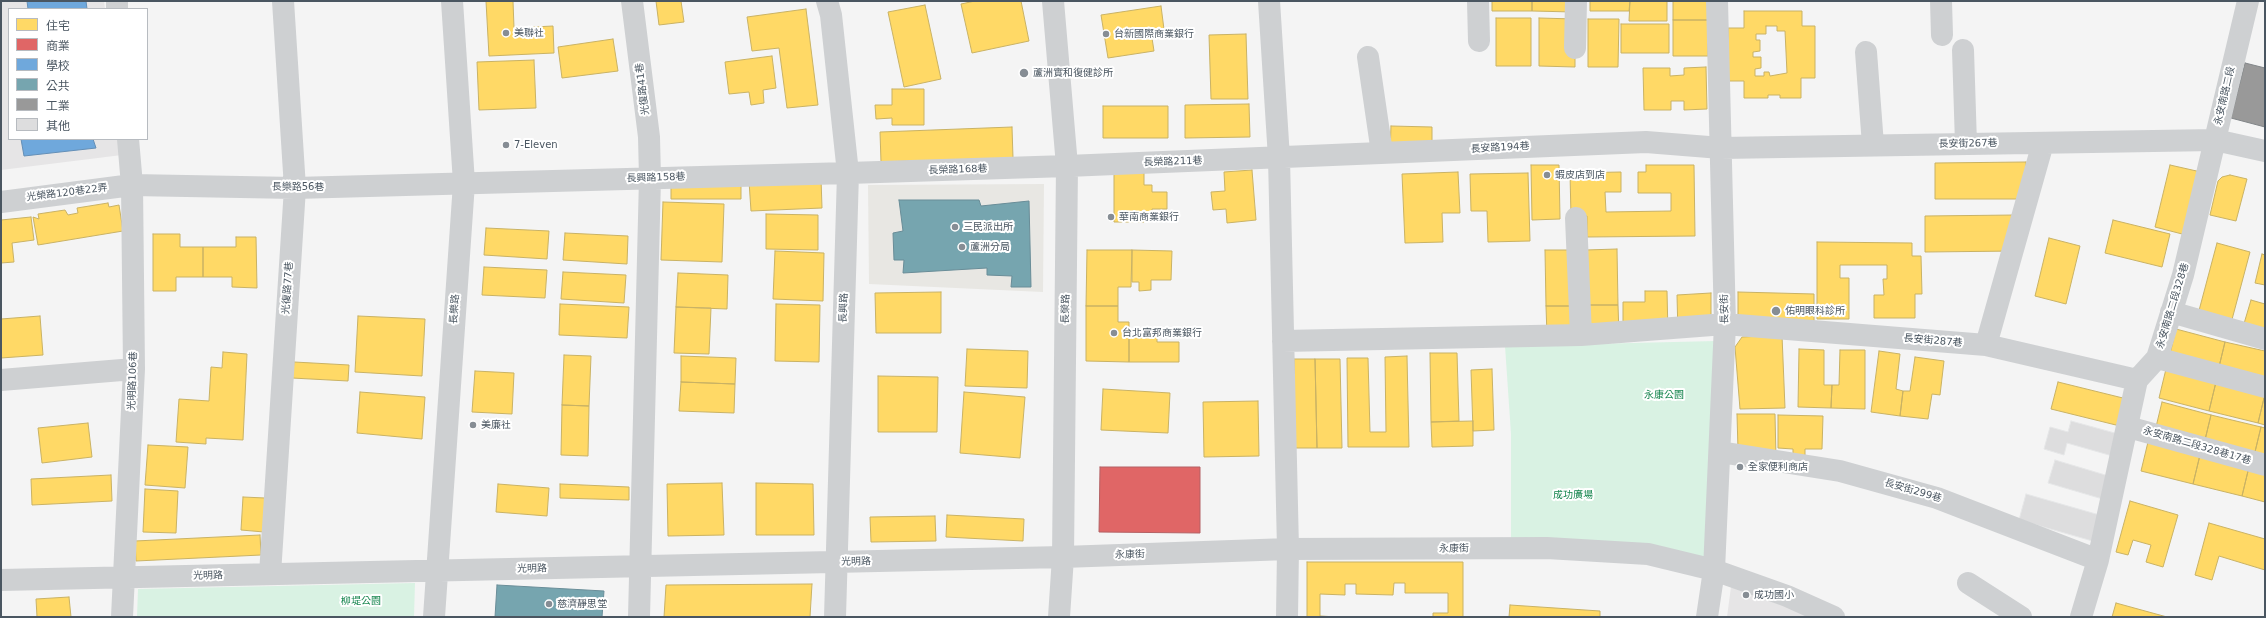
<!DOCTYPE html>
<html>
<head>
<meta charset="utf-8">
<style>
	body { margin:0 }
	#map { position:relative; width:2266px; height:618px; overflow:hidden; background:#f4f4f4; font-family:"DejaVu Sans","Noto Sans TC",sans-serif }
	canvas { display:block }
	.frame { position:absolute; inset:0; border:2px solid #4a5661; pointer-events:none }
	.legend { position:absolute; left:8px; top:8px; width:140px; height:132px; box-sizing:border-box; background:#fff; border:1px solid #b7bbc0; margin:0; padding:5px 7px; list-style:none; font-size:12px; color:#4a5661 }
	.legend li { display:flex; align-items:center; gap:8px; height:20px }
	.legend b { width:20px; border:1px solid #b7bbc0 }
</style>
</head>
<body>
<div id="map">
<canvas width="2266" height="618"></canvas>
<div class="frame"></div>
<ul class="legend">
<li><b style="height:11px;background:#ffd966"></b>住宅</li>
<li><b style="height:11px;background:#e06666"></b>商業</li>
<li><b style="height:11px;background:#6fa8dc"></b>學校</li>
<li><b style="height:11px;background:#76a5af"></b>公共</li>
<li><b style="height:11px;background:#999"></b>工業</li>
<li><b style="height:11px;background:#ddddde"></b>其他</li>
</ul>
</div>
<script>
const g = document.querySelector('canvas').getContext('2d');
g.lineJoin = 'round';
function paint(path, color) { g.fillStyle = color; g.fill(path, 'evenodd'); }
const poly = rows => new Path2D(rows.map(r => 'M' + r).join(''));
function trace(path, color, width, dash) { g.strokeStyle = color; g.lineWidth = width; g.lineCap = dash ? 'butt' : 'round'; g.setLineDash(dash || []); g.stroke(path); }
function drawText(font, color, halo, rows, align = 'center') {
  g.font = font + ' "DejaVu Sans","Noto Sans TC",sans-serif'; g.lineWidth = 4; g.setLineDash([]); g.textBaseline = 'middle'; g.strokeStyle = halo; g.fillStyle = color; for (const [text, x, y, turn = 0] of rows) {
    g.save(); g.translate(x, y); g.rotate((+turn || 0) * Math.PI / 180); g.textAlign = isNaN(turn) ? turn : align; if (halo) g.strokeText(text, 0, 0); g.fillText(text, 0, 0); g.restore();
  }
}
paint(poly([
	[1044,184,1043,292,869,284,868,185]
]), '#e8e7e3');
paint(poly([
	[1,1,104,1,105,9,9,9,9,139,121,139,122,155,1,170],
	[1731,587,1815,617,1727,617]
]), '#e6e5e6');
paint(poly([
	[1716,341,1714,570,1511,549,1511,434,1505,346],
	[415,583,414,617,137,617,138,589]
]), '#d9f2e3');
const homes = poly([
	[486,1,513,1,514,28,553,26,554,53,489,56,486,1],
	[656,1,681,1,684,22,659,25,656,1],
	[975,1,1021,1,1029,41,972,53,961,4,975,1],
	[1492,1,1532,1,1532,11,1492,11,1492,1],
	[1532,1,1573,1,1573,12,1532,11,1532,1],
	[1590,1,1630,1,1629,11,1590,11,1590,1],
	[1630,1,1667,1,1667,21,1629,21,1630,1],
	[1673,1,1708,1,1708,20,1673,20,1673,1],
	[925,5,941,79,904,87,888,12,925,5],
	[1161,6,1165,37,1152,38,1154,51,1108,58,1101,15,1161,6],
	[806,9,818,105,787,108,779,48,752,51,747,17,806,9],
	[1744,11,1802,11,1802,26,1815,26,1815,78,1801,78,1801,98,1780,98,1780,95,1768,95,1768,98,1744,98,1744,81,1728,81,1728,28,1744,28,1744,11],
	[1766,26,1777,26,1777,31,1785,31,1787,73,1770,76,1769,72,1764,72,1764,76,1755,76,1755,69,1761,68,1761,57,1753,57,1753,52,1760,51,1760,40,1756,40,1756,34,1766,34,1766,26],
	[1496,18,1531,18,1531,66,1496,66,1496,18],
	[1539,18,1575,19,1575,67,1539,66,1539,18],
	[1588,19,1619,19,1618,67,1588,67,1588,19],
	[1673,20,1708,20,1708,56,1673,56,1673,20],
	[1621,24,1669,24,1669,53,1621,53,1621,24],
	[1246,34,1248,99,1211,99,1209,35,1246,34],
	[613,39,618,71,562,78,558,47,613,39],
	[772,56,776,88,763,90,764,103,751,105,749,92,729,94,725,62,772,56],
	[534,60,536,108,479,110,477,62,534,60],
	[1706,67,1707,109,1684,110,1684,101,1671,101,1671,110,1644,110,1643,68,1670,68,1670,76,1684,75,1684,68,1706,67],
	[892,89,924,89,924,125,892,125,892,118,876,119,875,105,892,105,892,89],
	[1249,104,1250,137,1185,138,1185,105,1249,104],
	[1103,106,1168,106,1168,138,1103,138,1103,106],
	[1391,126,1432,127,1432,156,1390,155,1391,126],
	[1012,127,1013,158,881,162,880,132,1012,127],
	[2026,162,2027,199,1935,199,1935,163,2026,162],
	[1531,165,1559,165,1560,219,1532,220,1531,165],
	[1646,165,1694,165,1695,236,1587,237,1587,216,1571,217,1570,173,1621,172,1621,192,1605,192,1606,212,1671,211,1671,193,1638,193,1638,172,1646,172,1646,165],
	[2170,165,2201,172,2186,235,2155,227,2170,165],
	[1252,170,1256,220,1227,223,1226,209,1213,210,1211,192,1225,191,1224,172,1252,170],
	[1458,172,1460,213,1442,213,1443,242,1405,243,1402,174,1458,172],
	[1114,173,1144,173,1144,185,1152,185,1152,192,1167,192,1167,209,1152,209,1152,213,1144,212,1144,222,1114,222,1114,173],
	[1528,173,1530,241,1488,242,1487,211,1471,211,1470,174,1528,173],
	[2230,175,2247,179,2236,221,2210,215,2218,181,2222,177,2230,175],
	[821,178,822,208,751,211,749,181,821,178],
	[671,182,741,182,741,199,671,199,671,182],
	[663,202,724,204,722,262,661,260,663,202],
	[108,203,109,207,119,205,123,231,38,245,33,217,39,219,38,214,65,210,68,215,78,213,77,208,108,203],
	[766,214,818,215,818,250,766,249,766,214],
	[2016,215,2017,251,1925,252,1925,216,2016,215],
	[31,217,34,240,12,243,14,262,1,263,1,220,31,217],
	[2113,220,2170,234,2162,267,2105,253,2113,220],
	[486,228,549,231,547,259,484,255,486,228],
	[565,233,628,236,627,264,563,260,565,233],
	[153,234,180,234,180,247,203,247,203,277,176,277,176,291,153,291,153,234],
	[236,237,256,237,257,288,232,287,232,277,203,277,203,247,236,247,236,237],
	[2049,238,2080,246,2066,304,2035,296,2049,238],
	[1817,242,1912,243,1912,256,1921,256,1922,294,1915,294,1915,318,1874,318,1874,295,1884,295,1883,279,1887,279,1887,265,1840,265,1840,278,1849,278,1849,319,1817,319,1817,242],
	[2217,243,2250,252,2230,327,2197,318,2217,243],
	[1617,249,1618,305,1588,305,1586,250,1617,249],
	[1087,250,1132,250,1131,287,1118,287,1118,306,1086,306,1087,250],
	[1132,250,1172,251,1171,280,1151,280,1151,290,1139,291,1139,282,1132,282,1132,250],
	[1545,250,1576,250,1577,306,1546,306,1545,250],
	[775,251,824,253,823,301,773,299,775,251],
	[2262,254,2265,255,2265,285,2255,283,2262,254],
	[484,267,547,270,545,298,482,295,484,267],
	[563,272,626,275,624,303,561,299,563,272],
	[678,273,728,275,727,309,676,307,678,273],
	[1645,291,1667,291,1668,334,1623,334,1623,302,1645,302,1645,291],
	[941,292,941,333,876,333,875,293,941,292],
	[1738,292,1814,294,1814,324,1738,321,1738,292],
	[1711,293,1711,322,1678,335,1677,295,1711,293],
	[2251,300,2265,304,2265,333,2243,327,2251,300],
	[560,304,629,307,627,338,559,335,560,304],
	[776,304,820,305,819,362,775,361,776,304],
	[1588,305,1618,305,1619,334,1588,335,1588,305],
	[1086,306,1118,306,1118,322,1129,322,1129,362,1086,361,1086,306],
	[1546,306,1577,306,1577,335,1547,336,1546,306],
	[676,307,711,308,709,354,674,353,676,307],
	[40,316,43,355,1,358,1,319,40,316],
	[358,316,425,319,422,376,355,372,358,316],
	[2176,329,2225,342,2218,371,2169,358,2176,329],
	[1141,330,1157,330,1157,342,1179,342,1179,362,1129,362,1129,337,1141,338,1141,330],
	[1782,335,1785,408,1740,409,1735,347,1742,337,1782,335],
	[2225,342,2265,351,2265,382,2218,371,2225,342],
	[967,349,1028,351,1027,388,965,386,967,349],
	[1799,349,1824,350,1824,385,1832,385,1831,408,1798,407,1799,349],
	[1840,350,1865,350,1865,409,1831,408,1832,385,1839,385,1840,350],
	[1879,351,1900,354,1896,389,1903,391,1900,416,1871,412,1879,351],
	[223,352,247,354,243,440,206,438,206,444,176,442,179,399,209,401,211,367,222,368,223,352],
	[1430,353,1457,353,1459,421,1431,422,1430,353],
	[564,355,591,356,589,406,562,405,564,355],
	[681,356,736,358,735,384,681,382,681,356],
	[1407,356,1409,447,1348,447,1347,358,1368,358,1370,432,1386,432,1385,357,1407,356],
	[1915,357,1944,361,1940,395,1932,394,1928,419,1900,416,1903,391,1910,391,1915,357],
	[1294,359,1315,359,1317,448,1295,448,1294,359],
	[1315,359,1340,359,1342,448,1317,448,1315,359],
	[294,362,349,365,348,381,292,378,294,362],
	[1492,369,1494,430,1473,431,1471,370,1492,369],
	[2166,369,2216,382,2209,411,2159,398,2166,369],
	[475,371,514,373,512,414,472,412,475,371],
	[878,376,938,377,937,432,878,432,878,376],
	[681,382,735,384,734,413,679,411,681,382],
	[2058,382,2131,400,2124,427,2051,409,2058,382],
	[2216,382,2265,394,2258,423,2209,411,2216,382],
	[1103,389,1170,393,1168,433,1101,430,1103,389],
	[360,392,425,397,422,439,357,433,360,392],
	[964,392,1025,397,1020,458,960,453,964,392],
	[2265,394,2265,425,2258,423,2265,394],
	[1258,401,1259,456,1204,457,1203,402,1258,401],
	[2162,402,2211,415,2204,444,2155,431,2162,402],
	[562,405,589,406,588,456,561,455,562,405],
	[1737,414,1775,414,1776,459,1738,450,1737,414],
	[1778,415,1823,416,1822,449,1805,449,1805,461,1793,461,1793,449,1778,448,1778,415],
	[2211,415,2261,427,2254,456,2204,444,2211,415],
	[1473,421,1473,446,1432,447,1431,422,1473,421],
	[88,423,92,457,42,463,38,428,88,423],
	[2261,427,2265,428,2265,459,2254,456,2261,427],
	[2148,442,2200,455,2193,484,2141,471,2148,442],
	[148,445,188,447,185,488,145,485,148,445],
	[2200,455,2249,467,2242,496,2193,484,2200,455],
	[2249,467,2265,471,2265,502,2242,496,2249,467],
	[111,475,112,501,32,505,31,479,111,475],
	[722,483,724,535,668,536,667,484,722,483],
	[756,483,813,484,814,535,756,535,756,483],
	[498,484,549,488,547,516,496,512,498,484],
	[560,484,629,487,629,500,560,498,560,484],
	[145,489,178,491,176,533,143,532,145,489],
	[243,497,265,498,264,532,241,530,243,497],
	[2130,501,2178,515,2163,567,2146,562,2151,545,2133,540,2128,555,2116,552,2130,501],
	[947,515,1024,519,1023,541,946,537,947,515],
	[935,516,936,541,871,542,870,517,935,516],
	[2209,523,2265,539,2265,570,2219,556,2212,580,2195,575,2209,523],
	[260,535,261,555,136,561,135,541,260,535],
	[1307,562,1463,562,1463,617,1433,617,1433,613,1448,613,1448,593,1405,593,1405,583,1394,583,1393,595,1356,594,1356,584,1345,584,1345,595,1320,594,1320,616,1337,617,1307,617,1307,562],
	[812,584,810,617,664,617,666,585,812,584],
	[69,597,71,617,37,617,36,599,69,597],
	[2116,603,2167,617,2112,617,2116,603],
	[1510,605,1600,611,1600,617,1509,617,1510,605]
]);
paint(homes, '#ffd966');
trace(homes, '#c9b264', 1);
const shops = poly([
	[1100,467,1200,467,1200,533,1099,532,1100,467]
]);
paint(shops, '#e06666');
trace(shops, '#b36164', 1);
const schools = poly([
	[27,1,86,1,87,9,28,9,27,1],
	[21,139,93,139,96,148,24,156,21,139]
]);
paint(schools, '#6fa8dc');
trace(schools, '#648fb7', 1);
const public = poly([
	[899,200,979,200,981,206,1029,201,1031,287,1011,287,1012,276,987,275,987,268,903,273,904,260,894,260,893,233,903,231,899,200],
	[497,585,604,591,602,617,495,617,497,585]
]);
paint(public, '#76a5af');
trace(public, '#698d98', 1);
const industry = poly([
	[2245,63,2265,68,2265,127,2231,118,2245,63]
]);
paint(industry, '#999');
trace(industry, '#818588', 1);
const building = poly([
	[2071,421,2122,435,2116,457,2067,443,2064,455,2044,449,2050,427,2068,432,2071,421],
	[2055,460,2112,477,2106,500,2048,483,2055,460],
	[2026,494,2103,516,2096,542,2019,520,2026,494]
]);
paint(building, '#ddddde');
trace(building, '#e5e6e7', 1);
trace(poly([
	[117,1,117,9],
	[632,1,649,137,650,178,639,617],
	[827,1,831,15,848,173,835,617],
	[1053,1,1067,166,1063,557,1059,617],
	[1269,1,1279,158,1288,549,1287,617],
	[1478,1,1479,41],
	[1941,1,1942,35],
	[2248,1,2215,140,2265,151],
	[1575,48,1576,1],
	[1963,50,1966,144],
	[1866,52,1873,145],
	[1368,57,1382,153],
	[1,202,132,185,295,188,848,173,1067,166,1646,142,1721,148,2215,140,2183,275,2157,358,2137,380,2098,560,2081,617],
	[1576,218,1581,335],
	[2171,312,2265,339],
	[1283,341,1581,335,1725,324,1986,345,2137,380],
	[1986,345,2043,143],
	[2157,358,2265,387],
	[1,380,134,369],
	[2128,427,2265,465],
	[1720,452,1840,471,1937,498,2098,560],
	[270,574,295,188,283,1],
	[1,580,1063,557,1288,549,1547,548,1648,554,1714,570,1787,596,1834,617],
	[1968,583,2021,617],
	[122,617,134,369,132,185,128,139],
	[434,617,464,183,452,1],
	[1707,617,1714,570,1725,324,1717,1]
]), '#ced0d2', 22);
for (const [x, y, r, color] of [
	[506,33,4,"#868d94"],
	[1106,34,4,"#868d94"],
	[1024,73,5,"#868d94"],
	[506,145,4,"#868d94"],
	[1547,175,4,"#868d94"],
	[1111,217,4,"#868d94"],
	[955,227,4,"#868d94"],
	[962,247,4,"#868d94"],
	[1776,311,5,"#868d94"],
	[1114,333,4,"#868d94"],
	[473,425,4,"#868d94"],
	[1740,467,4,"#868d94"],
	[1746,595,4,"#868d94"],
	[549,604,4,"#868d94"]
]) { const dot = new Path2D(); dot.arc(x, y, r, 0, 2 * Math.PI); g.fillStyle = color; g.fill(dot); trace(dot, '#fff', 1.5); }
drawText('10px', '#4a5661', '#fff', [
	["美聯社",514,33],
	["台新國際商業銀行",1114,34],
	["蘆洲實和復健診所",1033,73],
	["7-Eleven",514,145],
	["蝦皮店到店",1555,175],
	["華南商業銀行",1119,217],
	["三民派出所",963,227],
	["蘆洲分局",970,247],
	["佑明眼科診所",1785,311],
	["台北富邦商業銀行",1122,333],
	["美廉社",481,425],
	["全家便利商店",1748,467],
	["成功國小",1754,595],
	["慈濟靜思堂",557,604]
], 'left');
drawText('10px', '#4a5661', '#fff', [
	["光復路41巷",643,89,-97],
	["永安南路二段",2225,96,-77],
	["長安街267巷",1968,144,-1],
	["長安路194巷",1500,148,-3],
	["長榮路211巷",1173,162,-2],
	["長榮路168巷",958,170,-2],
	["長興路158巷",656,178,-2],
	["長樂路56巷",298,187],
	["光榮路120巷22弄",67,193,-7],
	["光復路77巷",288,288,-86],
	["永安南路二段328巷",2173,306,-73],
	["長興路",844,308,-88],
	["長樂路",455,309,-86],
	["長榮路",1066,309,-89],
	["長安街",1725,309,-91],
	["長安街287巷",1933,341,5],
	["光明路106巷",133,381,-88],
	["永安南路二段328巷17巷",2197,446,16],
	["長安街299巷",1913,491,16],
	["永康街",1454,549,-1],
	["永康街",1130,555,-2],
	["光明路",856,562,-1],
	["光明路",532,569,-1],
	["光明路",208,576,-1]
]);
drawText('10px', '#17864f', '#fff', [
	["永康公園",1664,395],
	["成功廣場",1573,495],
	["柳堤公園",361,601]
]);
</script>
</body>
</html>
